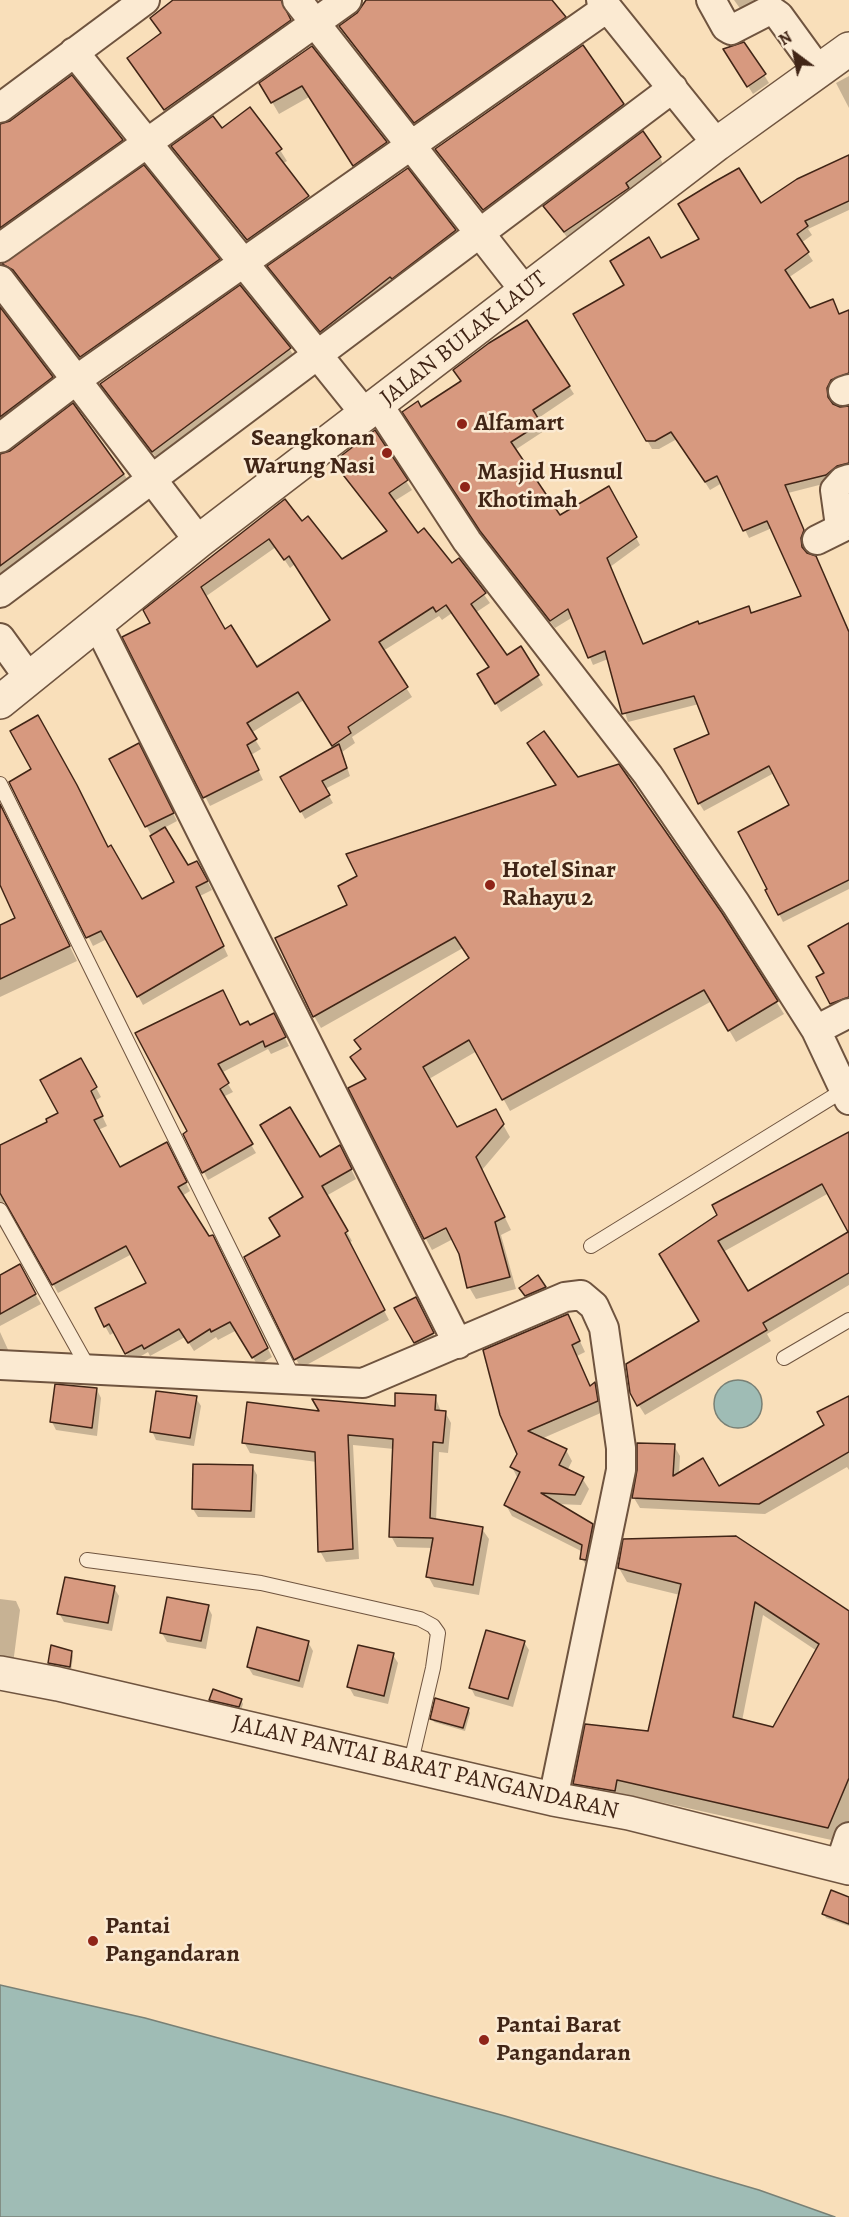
<!DOCTYPE html>
<html>
<head>
<meta charset="utf-8">
<style>
	body { margin:0 }
	#map { position:relative; width:849px; height:2217px; overflow:hidden; background:#f9dfba; font-family:Alegreya,serif }
	canvas { display:block }
	.north { position:absolute; left:765px; top:24px; width:60px; height:60px; -webkit-text-stroke:4px #fbead2; paint-order:stroke; rotate:328deg; font-size:16px; font-weight:700; line-height:24px; text-align:center; color:#412516 }
	.north::after { content:''; display:block; margin:auto; width:21px; height:27px; background:#412516; clip-path:polygon(50% 0,100% 100%,50% 72%,0 100%) }
</style>
</head>
<body>
<div id="map">
<canvas width="849" height="2217"></canvas>
<div class="north">N</div>
</div>
<script>
const g = document.querySelector('canvas').getContext('2d');
g.lineJoin = 'round';
function paint(path, color) { g.fillStyle = color; g.fill(path, 'evenodd'); }
const poly = rows => new Path2D(rows.map(r => 'M' + r).join(''));
function trace(path, color, width, dash) { g.strokeStyle = color; g.lineWidth = width; g.lineCap = dash ? 'butt' : 'round'; g.setLineDash(dash || []); g.stroke(path); }
function drawText(font, color, halo, rows, align = 'center') {
  g.font = font + ' Alegreya,serif'; g.lineWidth = 5; g.setLineDash([]); g.textBaseline = 'middle'; g.strokeStyle = halo; g.fillStyle = color; for (const [text, x, y, turn = 0] of rows) {
    g.save(); g.translate(x, y); g.rotate((+turn || 0) * Math.PI / 180); g.textAlign = isNaN(turn) ? turn : align; if (halo) g.strokeText(text, 0, 0); g.fillText(text, 0, 0); g.restore();
  }
}
const water = poly([
	'714 1404a24 24 0 1 1 48 0a24 24 0 1 1-48 0Z',
	[0,1985,145,2018,505,2116,759,2190,835,2217,0,2217,0,1985]
]);
paint(water, '#9fbcb5');
trace(water, '#798075', 1.5);
paint(poly([
	[176,0,287,0,285,12,295,29,170,118,134,66,162,34],
	[365,0,550,0,570,28,421,132,340,27,363,8],
	[734,0,779,0,749,21],
	[311,48,392,154,360,176,309,97,279,114,261,83],
	[730,58,764,75,769,83,753,94],
	[849,76,849,108,836,83],
	[623,105,629,114,489,219,437,149],
	[0,126,122,140,129,153,0,247],
	[222,130,280,150,287,161,282,164,314,208,254,250,173,147],
	[849,156,849,210,808,229,812,235,801,243,813,261,788,278,809,310,833,301,840,316,849,311,849,382,831,396,831,405,840,409,849,407,849,471,831,482,788,493,808,539,805,553,849,633,849,889,783,922,779,914,791,806,774,773,704,811,699,803,711,735,699,704,628,722,608,659,593,665,573,617,555,628,487,540,421,409,462,381,527,322,574,394,537,419,544,431,515,450,559,517,609,488,640,545,610,567,643,645,748,607,752,615,803,597,772,528,749,538,722,483,710,490,677,439,659,449,652,449,575,315,626,285,661,260],
	[660,158,664,166,569,240,545,207],
	[407,170,461,241,327,342,269,267],
	[218,260,226,273,88,369,4,265],
	[0,310,59,390,0,435],
	[289,348,297,361,160,463,102,384],
	[73,405,131,484,0,583,0,454,10,453],
	[335,462,406,481,412,490,393,502,418,535,451,565,459,560,490,603,475,613,507,657,521,649,543,685,501,712,479,675,490,668,452,613,442,620,439,616,383,651,412,697,352,737,355,743,342,752,350,776,325,789,333,803,305,819,282,777,335,748,304,700,251,733,261,749,251,755,263,780,210,806,124,637,152,623,285,501,302,523,342,561,388,532],
	[276,547,290,568,295,564,332,620,275,657,254,666,225,631,205,597],
	[143,753,177,821,164,828,187,867,202,871,212,890,200,896,228,956,143,1005,107,939,93,946,15,790,108,849,141,901,176,882,111,759],
	[578,779,721,914,784,1014,736,1042,712,1001,510,1111,477,1051,429,1079,457,1128,502,1123,510,1137,482,1170,511,1230,501,1235,516,1289,476,1299,469,1287,460,1253,453,1239,432,1250,426,1239,453,1226,367,1080,470,959,463,948,321,1028,314,1016,349,906],
	[0,806,77,961,0,997,0,926,17,918,0,882],
	[849,925,849,1009,838,1014,818,978,826,973],
	[222,992,240,1027,273,1015,289,1046,271,1054,268,1049,221,1073,233,1092,223,1097,256,1153,208,1180,185,1134,189,1132],
	[81,1060,101,1097,95,1101,107,1126,98,1130,113,1158,0,1204,0,1146,49,1122,60,1113],
	[849,1133,849,1231,829,1193,723,1252,747,1293,849,1233,849,1285,767,1334,771,1341,645,1415,631,1393,701,1321,661,1254],
	[171,1153,190,1191,182,1196,209,1238,217,1245,272,1357,258,1366,237,1330,218,1340,216,1337,194,1351,185,1337,150,1356,148,1352,131,1362,127,1354,149,1342,115,1332,110,1335,105,1326,148,1284,132,1254,58,1293,21,1225],
	[345,1157,356,1179,326,1196,352,1241,349,1243,389,1320,301,1368,296,1359,282,1237,305,1198,319,1160],
	[19,1266,41,1304,0,1326,0,1277],
	[538,1277,547,1291,528,1299,521,1288],
	[420,1307,437,1342,420,1351,396,1309],
	[573,1326,585,1352,577,1356,590,1387,594,1384,601,1395,603,1412,541,1439,566,1450,572,1461,567,1471,582,1478,589,1489,581,1505,557,1504,592,1525,598,1536,588,1569,582,1558,583,1552,512,1516,506,1505,518,1479,512,1467,518,1454,501,1414],
	[0,1332,10,1354,0,1358],
	[97,1390,101,1398,97,1436,56,1430,52,1422],
	[435,1396,441,1412,445,1412,451,1423,448,1453,439,1452,436,1521,482,1529,489,1539,479,1595,434,1587,428,1576,433,1548,397,1547,391,1536,394,1449,353,1445,359,1559,326,1562,320,1551,317,1462,250,1453,244,1442,322,1413,396,1408],
	[196,1398,201,1406,194,1446,156,1440,152,1431],
	[849,1398,849,1470,847,1467,765,1514,640,1508,634,1498,674,1446,680,1456,679,1474,718,1488,826,1426],
	[194,1466,252,1466,257,1475,255,1518,198,1517,193,1509],
	[619,1568,849,1613,849,1827,843,1825,836,1841,624,1794,622,1805,583,1797,575,1783,649,1733,680,1595,627,1582],
	[763,1615,817,1651,774,1729,742,1721],
	[114,1588,119,1596,112,1631,64,1622,59,1613],
	[0,1599,16,1601,20,1610,13,1664,0,1663],
	[208,1607,212,1615,206,1649,167,1642,162,1633],
	[308,1642,313,1651,303,1688,253,1675,248,1667],
	[524,1642,529,1650,513,1707,475,1696,471,1688],
	[71,1652,73,1656,71,1671,51,1666,49,1663],
	[393,1655,398,1663,388,1704,354,1696,349,1687],
	[211,1700,241,1700,243,1704,241,1710,213,1703],
	[468,1709,470,1713,465,1731,434,1722,432,1718],
	[849,1898,849,1926,826,1918,824,1914]
]), '#0003');
const building = poly([
	[173,0,281,0,291,20,164,110,127,58,161,33,150,18,173,0],
	[366,0,552,0,566,17,414,123,339,26,357,13,366,0],
	[744,42,766,74,747,87,723,49,744,42],
	[583,45,624,104,483,210,435,149,583,45],
	[312,46,387,142,353,166,302,86,271,103,259,83,312,46],
	[72,75,123,140,0,228,0,124,10,121,72,75],
	[250,107,282,149,276,153,309,196,247,240,171,146,213,116,222,128,250,107],
	[643,131,661,157,626,183,629,188,564,232,543,206,643,131],
	[849,155,849,201,805,221,808,226,797,234,809,252,785,270,810,308,833,299,839,314,849,310,849,373,831,380,827,388,828,397,833,404,840,407,849,406,849,463,837,466,826,475,785,485,804,530,801,538,802,547,807,553,816,556,849,632,849,880,778,915,765,890,767,889,738,832,789,805,769,766,698,804,674,749,709,734,694,696,622,714,605,651,588,658,568,609,550,621,480,531,402,412,418,401,421,407,461,381,453,370,489,343,527,320,570,386,533,410,541,423,511,442,560,515,609,486,637,537,607,558,643,644,698,621,699,624,749,606,751,613,801,596,767,521,743,531,717,476,705,482,671,432,655,441,646,441,573,314,624,285,610,261,649,237,661,258,699,239,678,204,714,182,739,168,761,203,797,179,849,155],
	[144,165,220,259,80,357,13,270,2,264,144,165],
	[408,168,456,230,392,279,390,277,320,332,267,266,408,168],
	[240,285,291,348,152,452,100,384,240,285],
	[0,307,53,377,0,417,0,307],
	[73,403,124,474,0,566,0,454,10,451,73,403],
	[375,430,408,480,389,493,418,533,424,528,452,563,459,558,486,593,471,604,507,655,521,646,539,675,495,704,477,674,489,667,446,605,436,612,433,607,379,642,408,687,348,727,351,733,332,746,298,692,247,723,257,739,247,745,259,770,203,798,122,637,150,623,143,610,285,499,302,521,308,516,342,559,387,531,333,462,375,430],
	[269,539,284,560,289,556,330,620,257,667,231,625,225,629,201,587,269,539],
	[38,715,77,785,108,847,111,845,142,899,174,882,150,836,165,827,188,865,197,861,208,881,196,887,224,946,137,997,101,931,86,938,9,782,31,769,10,731,38,715],
	[544,731,578,777,619,764,722,913,778,1001,728,1031,704,990,502,1100,469,1040,423,1067,457,1127,496,1109,504,1124,476,1157,505,1217,495,1222,510,1277,467,1288,459,1254,446,1228,424,1239,348,1088,366,1079,350,1057,361,1049,354,1040,469,958,455,937,313,1017,275,938,347,905,338,886,357,876,346,854,556,785,527,743,544,731],
	[139,743,174,813,145,827,109,759,139,743],
	[339,744,347,768,322,781,330,795,300,812,280,777,339,744],
	[0,804,70,946,0,979,0,925,15,918,0,885,0,804],
	[849,923,849,997,830,1004,816,977,824,973,808,946,849,923],
	[223,990,240,1025,248,1021,250,1025,274,1013,286,1037,265,1047,263,1041,218,1064,229,1083,220,1089,253,1144,202,1173,183,1134,187,1131,135,1033,223,990],
	[81,1058,97,1087,91,1091,103,1116,94,1120,120,1167,167,1142,187,1182,178,1187,209,1236,213,1235,268,1348,252,1358,230,1322,211,1332,210,1329,188,1343,179,1329,144,1349,142,1345,125,1354,109,1324,104,1327,95,1308,146,1283,126,1246,52,1285,5,1202,0,1193,0,1145,47,1122,46,1119,58,1113,40,1080,81,1058],
	[290,1107,320,1157,340,1145,352,1169,322,1186,348,1231,345,1233,385,1310,294,1360,244,1257,280,1236,269,1218,303,1197,260,1125,290,1107],
	[849,1132,849,1273,763,1323,767,1330,637,1406,630,1393,626,1364,699,1321,659,1254,717,1215,712,1205,849,1132],
	[822,1184,848,1232,748,1291,718,1241,822,1184],
	[20,1264,36,1294,0,1314,0,1275,20,1264],
	[538,1275,546,1287,525,1296,519,1288,538,1275],
	[416,1297,434,1333,414,1343,394,1308,416,1297],
	[568,1314,580,1341,572,1345,590,1386,595,1382,598,1401,528,1431,567,1449,559,1465,584,1477,575,1495,541,1493,593,1524,586,1560,580,1559,582,1545,504,1505,520,1472,510,1467,517,1454,500,1415,483,1350,568,1314],
	[55,1384,97,1388,92,1428,50,1422,55,1384],
	[156,1391,197,1396,190,1438,150,1432,156,1391],
	[395,1393,436,1395,435,1410,446,1411,443,1443,433,1442,430,1518,483,1527,473,1585,426,1577,433,1538,389,1537,393,1439,348,1435,353,1549,318,1552,315,1452,242,1443,247,1402,319,1411,312,1399,395,1406,395,1393],
	[849,1396,849,1452,759,1504,632,1498,637,1470,637,1443,675,1444,673,1476,703,1458,719,1486,824,1425,817,1412,849,1396],
	[193,1464,253,1465,251,1511,192,1509,193,1464],
	[736,1536,849,1611,849,1778,828,1828,617,1780,615,1791,573,1784,585,1724,648,1731,681,1584,618,1568,623,1539,736,1536],
	[755,1602,819,1644,773,1727,733,1717,755,1602],
	[65,1577,115,1586,108,1623,57,1614,65,1577],
	[167,1597,209,1605,201,1641,160,1633,167,1597],
	[257,1627,309,1641,299,1681,247,1667,257,1627],
	[486,1630,525,1641,508,1699,469,1688,486,1630],
	[51,1645,72,1651,70,1667,48,1663,51,1645],
	[358,1645,394,1653,384,1696,347,1687,358,1645],
	[213,1689,242,1699,239,1707,209,1700,213,1689],
	[435,1698,469,1708,463,1728,430,1719,435,1698],
	[831,1890,849,1897,849,1924,822,1914,831,1890]
]);
paint(building, '#d7997f');
trace(building, '#412516', 1.5);
const service = poly([
	[0,784,295,1381],
	[0,1210,89,1369],
	[591,1246,847,1088],
	[784,1358,849,1320],
	[87,1560,261,1583,420,1619,433,1626,438,1633,433,1668,410,1766]
]);
const minor = poly([
	[297,0,525,291],
	[601,0,717,144],
	[711,0,726,27,731,30,766,12,772,11,779,16,819,71],
	[74,52,366,415],
	[0,108,145,0],
	[0,248,347,0],
	[0,280,199,541],
	[843,391,849,389],
	[379,406,467,541,648,775,736,904,816,1030,849,1100],
	[0,438,76,380,607,8],
	[840,526,835,490,843,481,849,479],
	[817,540,849,524],
	[0,593,673,88],
	[97,623,458,1344],
	[0,638,29,678],
	[816,1030,849,1013],
	[0,1365,363,1383,565,1297,581,1295,594,1306,604,1328,621,1448,621,1470,553,1799],
	[840,1864,849,1837]
]);
const tertiary = poly([
	[0,702,199,541,717,144,849,49],
	[0,1673,58,1684,553,1799,629,1813,849,1868]
]);
trace(service, '#6f543f', 16);
trace(minor, '#6f543f', 32);
trace(tertiary, '#6f543f', 36);
trace(service, '#fbead2', 14);
trace(minor, '#fbead2', 28);
trace(tertiary, '#fbead2', 33);
for (const [x, y, r, color] of [
	[462,424,6,"#8f2418"],
	[387,453,6,"#8f2418"],
	[465,487,6,"#8f2418"],
	[490,885,6,"#8f2418"],
	[93,1941,6,"#8f2418"],
	[484,2040,6,"#8f2418"]
]) { const dot = new Path2D(); dot.arc(x, y, r, 0, 2 * Math.PI); g.fillStyle = color; g.fill(dot); trace(dot, '#fbead2', 2); }
drawText('24px', '#412516', '#fbead2', [
	["JALAN BULAK LAUT",464,339,-38],
	["JALAN PANTAI BARAT PANGANDARAN",425,1768,13]
]);
drawText('bold 24px', '#412516', '#fbead2', [
	["Alfamart",474,424],
	["Seangkonan",375,439,"right"],
	["Warung Nasi",375,467,"right"],
	["Masjid Husnul",477,473],
	["Khotimah",477,501],
	["Hotel Sinar",502,871],
	["Rahayu 2",502,899],
	["Pantai",105,1927],
	["Pangandaran",105,1955],
	["Pantai Barat",496,2026],
	["Pangandaran",496,2054]
], 'left');
</script>
</body>
</html>
